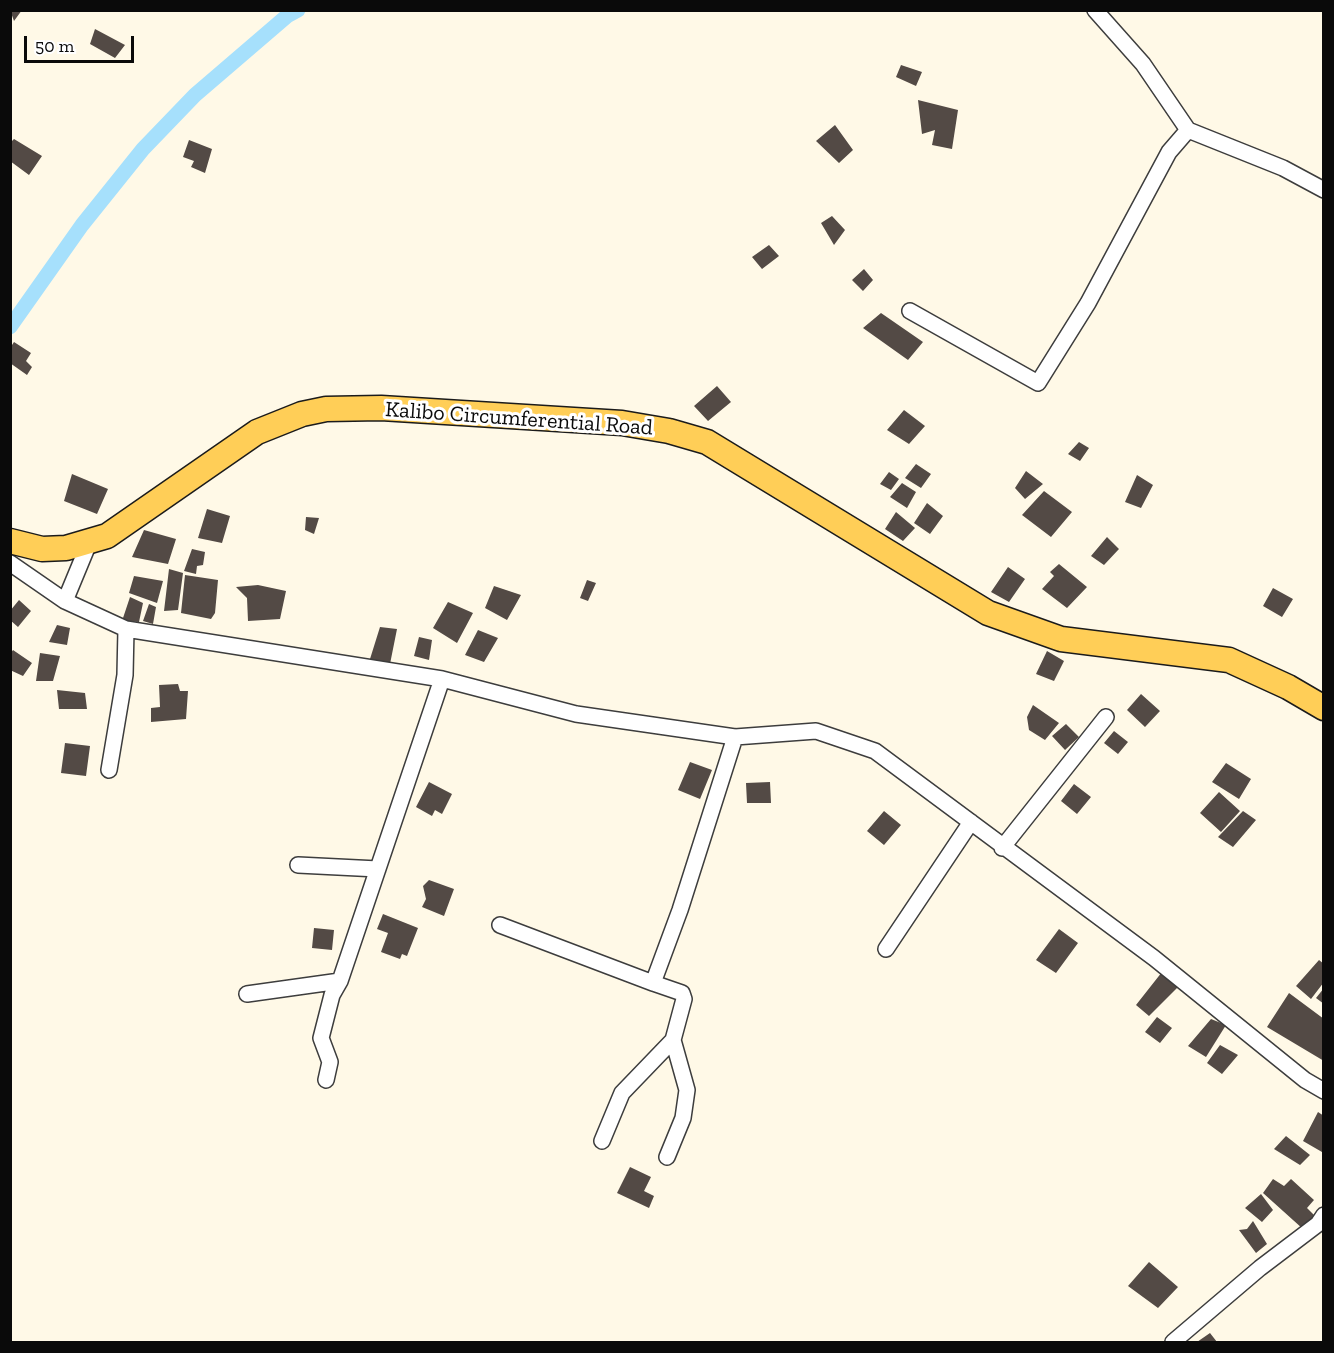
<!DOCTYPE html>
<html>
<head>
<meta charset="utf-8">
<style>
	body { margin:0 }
	#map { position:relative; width:1334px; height:1353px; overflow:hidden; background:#fff9e7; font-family:"Zilla Slab",serif }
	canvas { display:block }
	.frame { position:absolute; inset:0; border:12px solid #0a0a0a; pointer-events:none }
	.scale { position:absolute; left:24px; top:36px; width:110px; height:27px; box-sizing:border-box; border:3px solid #0a0a0a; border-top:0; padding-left:8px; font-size:18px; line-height:21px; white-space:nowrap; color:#0a0a0a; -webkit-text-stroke:4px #fff; paint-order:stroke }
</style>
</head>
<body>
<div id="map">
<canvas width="1334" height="1353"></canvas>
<div class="frame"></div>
<div class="scale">50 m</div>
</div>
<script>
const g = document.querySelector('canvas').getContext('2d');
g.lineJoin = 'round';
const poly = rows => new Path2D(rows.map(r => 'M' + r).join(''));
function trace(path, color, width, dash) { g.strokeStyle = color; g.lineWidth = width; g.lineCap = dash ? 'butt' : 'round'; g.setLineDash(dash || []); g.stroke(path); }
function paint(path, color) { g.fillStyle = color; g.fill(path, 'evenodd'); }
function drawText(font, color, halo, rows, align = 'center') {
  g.font = font + ' "Zilla Slab",serif'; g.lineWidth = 6; g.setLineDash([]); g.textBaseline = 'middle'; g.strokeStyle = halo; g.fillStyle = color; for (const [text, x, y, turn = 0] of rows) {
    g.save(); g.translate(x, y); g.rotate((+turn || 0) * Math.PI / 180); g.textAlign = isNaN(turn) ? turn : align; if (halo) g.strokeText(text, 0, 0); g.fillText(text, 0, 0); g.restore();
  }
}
trace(poly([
	[10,327,82,225,143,149,195,95,287,16,298,10]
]), '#a6e0fc', 15);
paint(poly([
	[10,10,22,10,14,21],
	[95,29,125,45,115,58,90,44],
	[901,65,922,72,916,86,896,77],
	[918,100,958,110,952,149,932,145,935,130,922,134],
	[835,125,853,150,839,163,816,141],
	[14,139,42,156,29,175,10,161,10,143],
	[189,140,212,149,205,173,191,167,194,161,183,157],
	[832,216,845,230,834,245,821,223],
	[769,245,779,256,762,269,752,257],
	[864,269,873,280,863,291,852,280],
	[881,313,923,342,908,360,863,328],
	[14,342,31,353,26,361,32,367,27,375,10,363,10,348],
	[717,386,731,402,708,421,694,406],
	[904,410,925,426,909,444,887,430],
	[1079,442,1089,448,1080,461,1068,454],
	[916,464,931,474,921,488,905,478],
	[1026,471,1043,484,1025,499,1015,488],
	[889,472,899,479,891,490,880,484],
	[72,474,108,489,97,514,64,501],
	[1137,475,1153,485,1141,508,1125,502],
	[902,483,916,492,907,508,890,497],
	[1044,491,1072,512,1051,537,1022,515],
	[927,503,943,516,930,534,914,523],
	[207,509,230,516,222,543,198,538],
	[896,512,915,528,903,541,885,529],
	[306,517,319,518,314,534,305,530],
	[144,530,176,539,168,564,132,557],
	[1107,537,1119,549,1104,565,1091,556],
	[192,549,205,552,203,565,197,566,196,574,184,571],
	[1059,564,1087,587,1067,608,1042,589,1054,576,1050,572],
	[1008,567,1025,579,1009,602,991,592],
	[169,569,183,573,178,610,164,611],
	[185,575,218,580,215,613,211,619,181,613],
	[134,576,163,581,157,603,129,593],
	[587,580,596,583,588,601,580,598],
	[258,585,286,591,280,619,248,621,247,598,236,587],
	[494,586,521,595,507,620,485,608],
	[1273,588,1293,599,1282,617,1263,606],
	[130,597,143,603,139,622,122,621],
	[19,600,31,611,18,627,10,620,10,611],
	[448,602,473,613,457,643,433,628],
	[149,604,156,607,153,624,143,621],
	[57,625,70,628,67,645,49,642],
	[380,627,397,629,390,664,370,659],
	[478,630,498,638,484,662,465,655],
	[419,637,432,640,429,660,414,656],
	[13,650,32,663,23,676,10,670,10,654],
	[1047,651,1064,661,1054,681,1036,674],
	[40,653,60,656,53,681,36,681],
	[178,684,180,691,188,691,186,719,151,722,151,708,160,707,159,685],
	[57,690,85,693,87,709,59,709],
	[1141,694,1160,711,1145,727,1127,710],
	[1033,705,1059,723,1045,740,1029,730,1027,717],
	[1066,724,1079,737,1065,750,1052,736],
	[1114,731,1128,742,1118,754,1104,743],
	[65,743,90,746,86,776,61,773],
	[690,762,712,770,700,799,678,790],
	[1226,763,1251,779,1239,799,1212,782],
	[429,782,452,794,442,814,435,810,432,816,416,807],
	[770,782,771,803,747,803,746,783],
	[1074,784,1091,797,1077,814,1061,801],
	[1219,792,1240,811,1221,832,1200,813],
	[884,811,901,825,884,845,867,831],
	[1243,811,1256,820,1233,847,1218,837],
	[429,880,454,889,444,916,422,907,426,899,423,886],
	[383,914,418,928,407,956,402,954,400,959,381,952,388,933,377,929],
	[314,928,334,930,332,950,312,948],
	[1059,929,1078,943,1056,973,1036,960],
	[1319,960,1324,964,1324,982,1311,999,1296,986],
	[1162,972,1178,987,1149,1016,1136,1005],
	[1324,988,1324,1004,1316,998],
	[1289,993,1324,1019,1324,1061,1267,1027],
	[1157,1017,1172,1028,1160,1043,1145,1032],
	[1211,1019,1226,1025,1206,1057,1188,1046],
	[1220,1045,1238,1055,1222,1074,1207,1063],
	[1318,1112,1324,1116,1322,1152,1303,1141],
	[1286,1136,1310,1155,1300,1165,1274,1149],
	[630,1167,651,1177,644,1191,654,1196,649,1208,617,1193],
	[1273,1179,1284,1186,1291,1179,1314,1200,1307,1208,1315,1216,1303,1229,1263,1193],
	[1261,1194,1273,1210,1262,1222,1245,1208],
	[1253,1221,1267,1244,1256,1253,1239,1230,1247,1229],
	[1149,1262,1178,1287,1158,1308,1128,1286],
	[1210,1333,1217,1342,1197,1342]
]), '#534a45');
const street = poly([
	[1095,10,1143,64,1188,130,1283,168,1324,190],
	[910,311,1038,383,1088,303,1169,152,1188,130],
	[10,563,65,601,126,629,442,679,576,714,735,737,816,731,875,751,1154,958,1305,1080,1324,1091],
	[65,601,89,543],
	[109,770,125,675,126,629],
	[1002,848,1106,717],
	[298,865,378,869],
	[500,925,653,983],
	[886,949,971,822],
	[247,994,340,981],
	[326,1080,330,1062,321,1038,332,995,340,981,442,679],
	[602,1141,622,1093,673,1040],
	[667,1157,683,1118,687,1090,673,1040,684,999,682,993,653,983,680,910,735,737],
	[1173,1342,1260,1268,1318,1224,1324,1215]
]);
const primary = poly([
	[10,541,42,549,66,548,107,536,257,432,302,414,326,409,381,408,622,423,669,431,707,442,988,613,1061,639,1229,660,1288,687,1324,708]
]);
trace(street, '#3d3d3d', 18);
trace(primary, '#1b1b1b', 27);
trace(street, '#fff', 15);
trace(primary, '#ffce57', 24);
drawText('22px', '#0a0a0a', '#fff', [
	["Kalibo Circumferential Road",519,419,4]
]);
</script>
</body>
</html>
